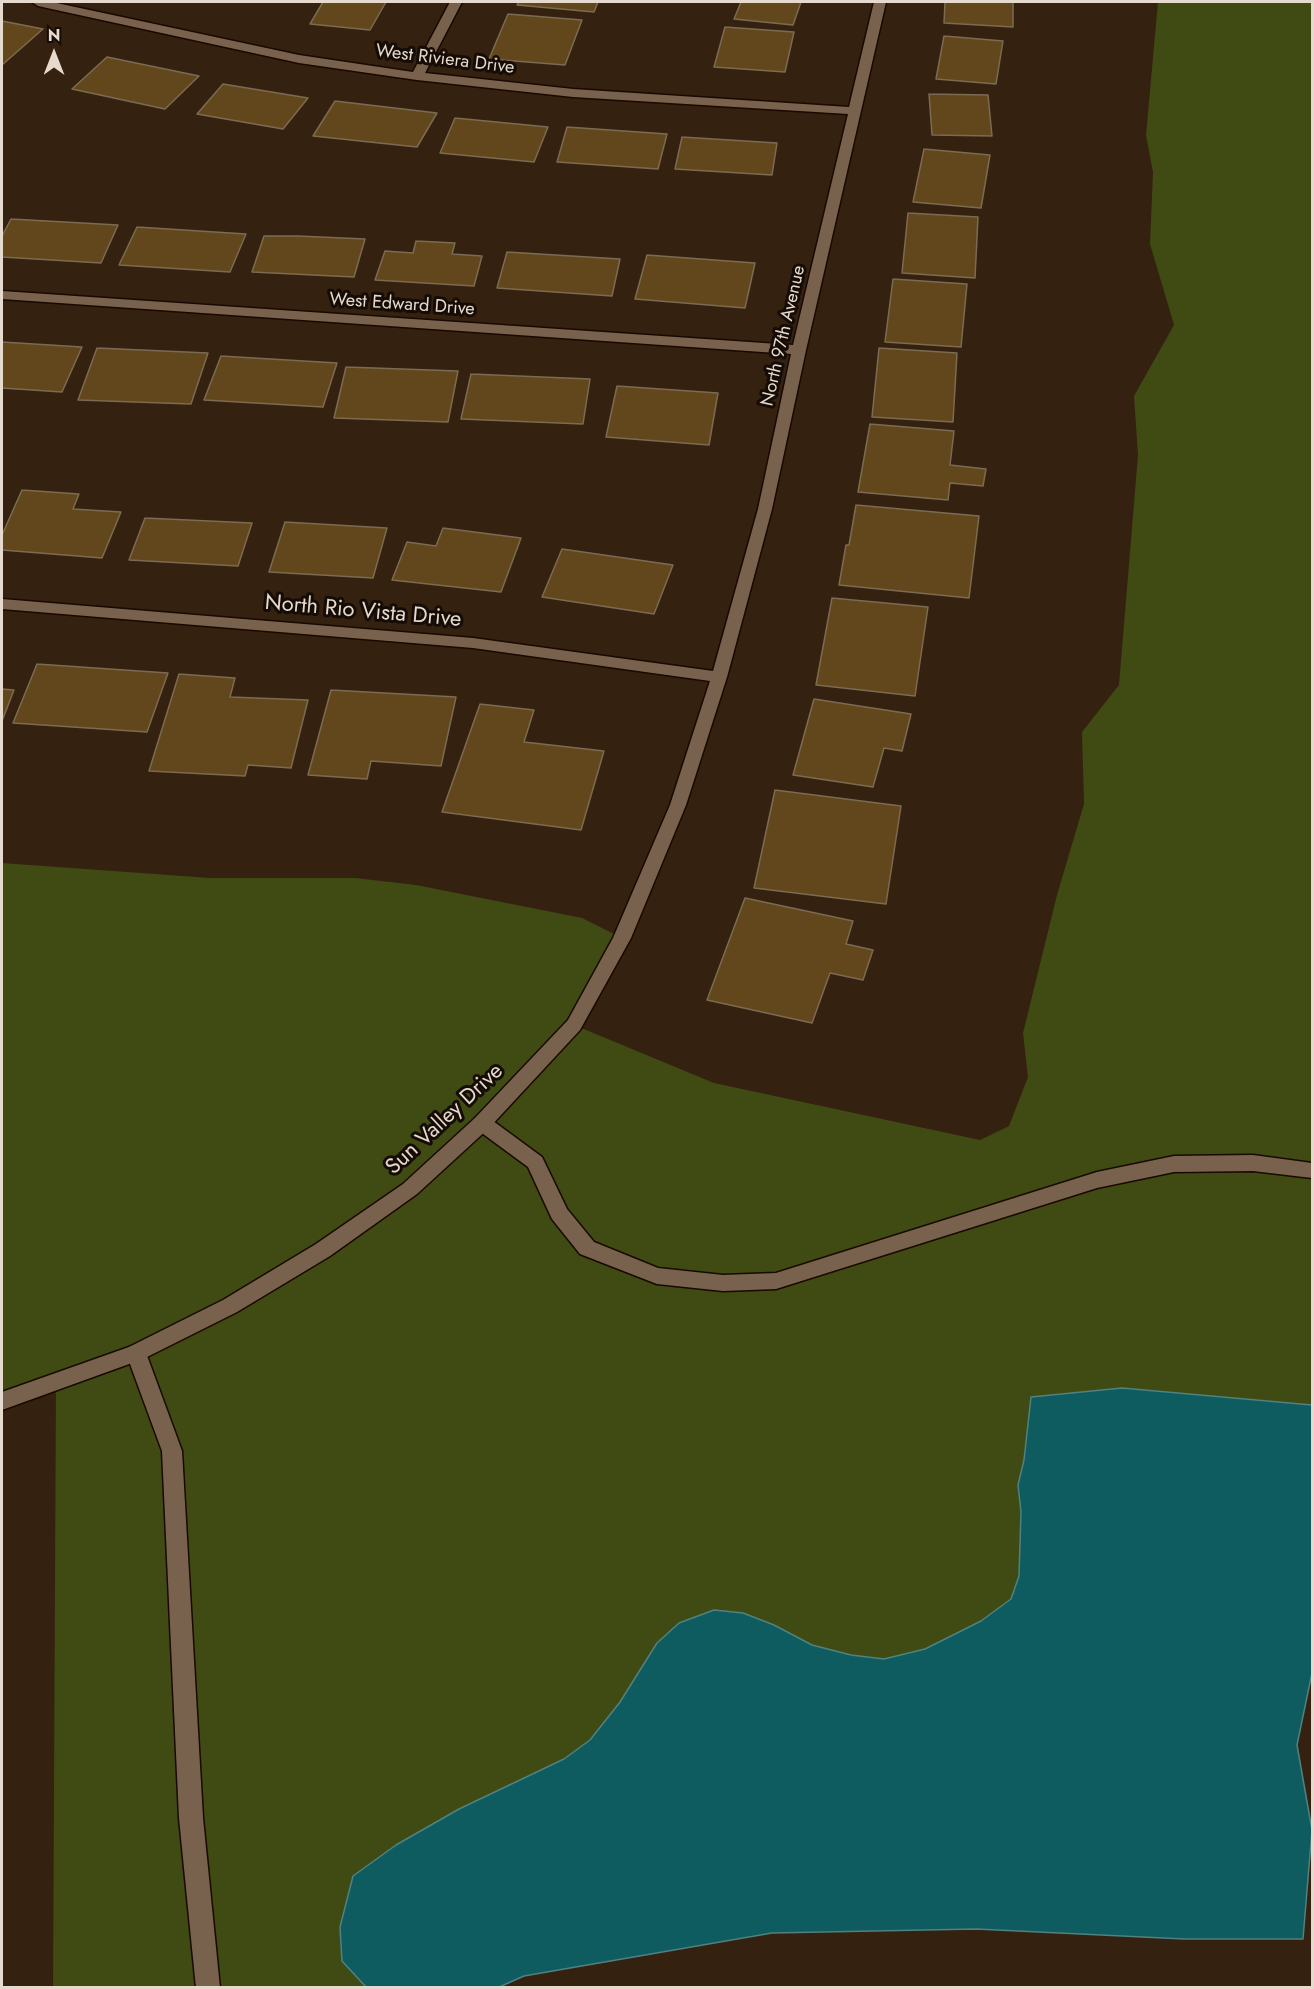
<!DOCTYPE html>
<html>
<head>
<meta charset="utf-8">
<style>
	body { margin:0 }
	#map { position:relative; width:1314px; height:1989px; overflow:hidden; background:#34210f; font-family:Jost,sans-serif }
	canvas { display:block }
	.frame { position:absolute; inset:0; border:3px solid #e6d9ce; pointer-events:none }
	.north { position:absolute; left:24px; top:24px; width:60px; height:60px; -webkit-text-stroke:4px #150c06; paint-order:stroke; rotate:0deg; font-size:16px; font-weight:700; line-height:24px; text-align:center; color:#e6d9ce }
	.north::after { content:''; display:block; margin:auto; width:21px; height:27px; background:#e6d9ce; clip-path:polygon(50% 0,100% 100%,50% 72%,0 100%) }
</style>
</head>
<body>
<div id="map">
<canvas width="1314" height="1989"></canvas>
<div class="frame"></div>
<div class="north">N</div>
</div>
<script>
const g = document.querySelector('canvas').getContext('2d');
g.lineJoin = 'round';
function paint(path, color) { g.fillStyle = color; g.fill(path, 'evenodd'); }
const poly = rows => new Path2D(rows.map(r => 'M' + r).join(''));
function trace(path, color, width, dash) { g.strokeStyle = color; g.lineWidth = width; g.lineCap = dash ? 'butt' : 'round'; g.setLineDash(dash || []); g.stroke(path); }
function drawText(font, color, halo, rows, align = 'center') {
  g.font = font + ' Jost,sans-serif'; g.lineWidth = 6; g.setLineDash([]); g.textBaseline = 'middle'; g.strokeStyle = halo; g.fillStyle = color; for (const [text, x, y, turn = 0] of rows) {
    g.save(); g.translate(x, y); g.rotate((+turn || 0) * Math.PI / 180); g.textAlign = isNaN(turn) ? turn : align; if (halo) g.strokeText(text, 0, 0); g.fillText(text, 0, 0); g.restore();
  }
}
paint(poly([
	[1158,2,1312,2,1312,1673,1297,1745,1312,1839,1303,1939,1184,1939,976,1929,772,1933,524,1976,497,1987,53,1987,56,1382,2,1401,2,863,210,878,355,878,416,885,582,918,622,938,574,1025,714,1083,980,1140,1009,1126,1028,1077,1023,1033,1057,895,1084,804,1082,732,1119,685,1138,455,1134,396,1174,325,1150,244,1153,172,1146,135]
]), '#3f4b13');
const water = poly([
	[1122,1388,1312,1405,1312,1673,1297,1745,1312,1830,1303,1939,1184,1939,976,1929,772,1933,524,1976,497,1988,366,1987,342,1961,340,1927,353,1876,396,1845,459,1809,564,1759,590,1740,620,1702,657,1643,679,1623,714,1610,743,1613,774,1625,812,1645,851,1655,884,1659,925,1649,981,1621,1011,1599,1019,1576,1021,1512,1018,1485,1024,1460,1031,1397,1122,1388]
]);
paint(water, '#0e5c5f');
trace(water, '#4f8280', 1.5);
const building = poly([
	[323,2,386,2,370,30,310,24,323,2],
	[519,2,598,2,594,12,517,5,519,2],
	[741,2,801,2,793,25,734,19,741,2],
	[945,2,1013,2,1013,27,944,23,945,2],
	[508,14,582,20,565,65,489,59,508,14],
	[2,21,43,29,2,65,2,21],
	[725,27,794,32,785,72,714,67,725,27],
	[944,36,1003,41,996,84,936,79,944,36],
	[107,57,199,76,165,109,72,89,107,57],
	[223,84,308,98,283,129,197,114,223,84],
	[929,94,988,95,992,136,932,135,929,94],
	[335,101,437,113,417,147,313,136,335,101],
	[455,118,548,127,534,162,440,153,455,118],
	[567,127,667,134,658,169,557,162,567,127],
	[682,137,777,143,772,175,675,169,682,137],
	[924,149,990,155,981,208,913,202,924,149],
	[908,213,978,217,975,278,902,273,908,213],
	[11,219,118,225,101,263,2,257,2,236,11,219],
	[137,227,246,234,230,272,119,265,137,227],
	[264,236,298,236,365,239,354,277,252,272,264,236],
	[416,241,455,243,452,254,482,256,474,286,375,280,385,251,413,253,416,241],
	[507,252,620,259,612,296,497,288,507,252],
	[647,255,755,263,745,308,635,299,647,255],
	[893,279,967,284,961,347,885,342,893,279],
	[2,342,82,347,62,392,2,388,2,342],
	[97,348,208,353,191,404,78,400,97,348],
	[879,348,957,353,953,422,872,417,879,348],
	[221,356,337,363,323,407,204,400,221,356],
	[346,367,458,371,448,422,334,418,346,367],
	[471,374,590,379,583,424,461,419,471,374],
	[617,386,718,393,709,445,606,437,617,386],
	[870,424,954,431,950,465,986,469,983,486,950,483,948,500,858,492,870,424],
	[22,490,79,494,73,509,121,512,102,558,2,550,2,535,22,490],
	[856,505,979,516,969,598,839,585,846,545,849,545,856,505],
	[145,518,252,523,238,566,129,560,145,518],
	[285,522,387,528,373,578,269,572,285,522],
	[443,528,521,538,501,592,392,580,407,542,436,546,443,528],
	[562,549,673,565,654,614,542,597,562,549],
	[832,598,928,607,915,696,816,685,832,598],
	[37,664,168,673,147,732,13,723,37,664],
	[179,674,235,678,230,697,308,700,291,768,248,765,245,776,149,771,179,674],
	[2,689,14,690,2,721,2,689],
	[331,690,456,697,441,766,371,761,367,779,308,775,331,690],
	[814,699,911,714,902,751,884,748,873,787,793,775,814,699],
	[480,704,534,710,524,742,604,751,581,830,442,812,480,704],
	[775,790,901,806,886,904,754,888,775,790],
	[745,898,853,921,846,944,873,950,863,980,830,973,812,1023,707,1000,745,898]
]);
paint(building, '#62471c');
trace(building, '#7c6b53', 1.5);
const service = poly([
	[482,1116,489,1118,542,1157,567,1209,594,1242,658,1268,723,1275,776,1273,1097,1172,1174,1156,1253,1155,1312,1163,1312,1178,1253,1171,1174,1172,1097,1188,776,1289,723,1291,657,1284,580,1254,552,1219,528,1167,475,1128,473,1123,475,1118,482,1116],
	[136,1345,143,1347,146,1353,182,1451,203,1818,220,1988,196,1988,179,1818,162,1451,126,1353,129,1347,136,1345]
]);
const minor = poly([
	[32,2,52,2,299,55,413,72,450,2,462,2,425,73,573,89,849,107,874,2,886,2,806,350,772,509,727,677,686,805,631,938,580,1030,489,1128,417,1194,330,1256,237,1312,143,1359,2,1410,2,1392,129,1347,223,1300,316,1244,403,1184,475,1118,568,1020,613,938,670,805,710,681,473,648,2,609,2,599,473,638,713,671,758,509,791,354,2,299,2,291,793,345,848,114,573,97,417,80,299,63,38,6,32,2]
]);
trace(service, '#1a0900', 3);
trace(minor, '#1a0900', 3);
paint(service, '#78624e');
paint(minor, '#78624e');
drawText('18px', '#e6d9ce', '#150c06', [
	["West Riviera Drive",445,60,7],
	["West Edward Drive",402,305,4],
	["North 97th Avenue",784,336,-77]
]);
drawText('22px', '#e6d9ce', '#150c06', [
	["North Rio Vista Drive",363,612,5],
	["Sun Valley Drive",445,1120,-43]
]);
</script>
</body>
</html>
